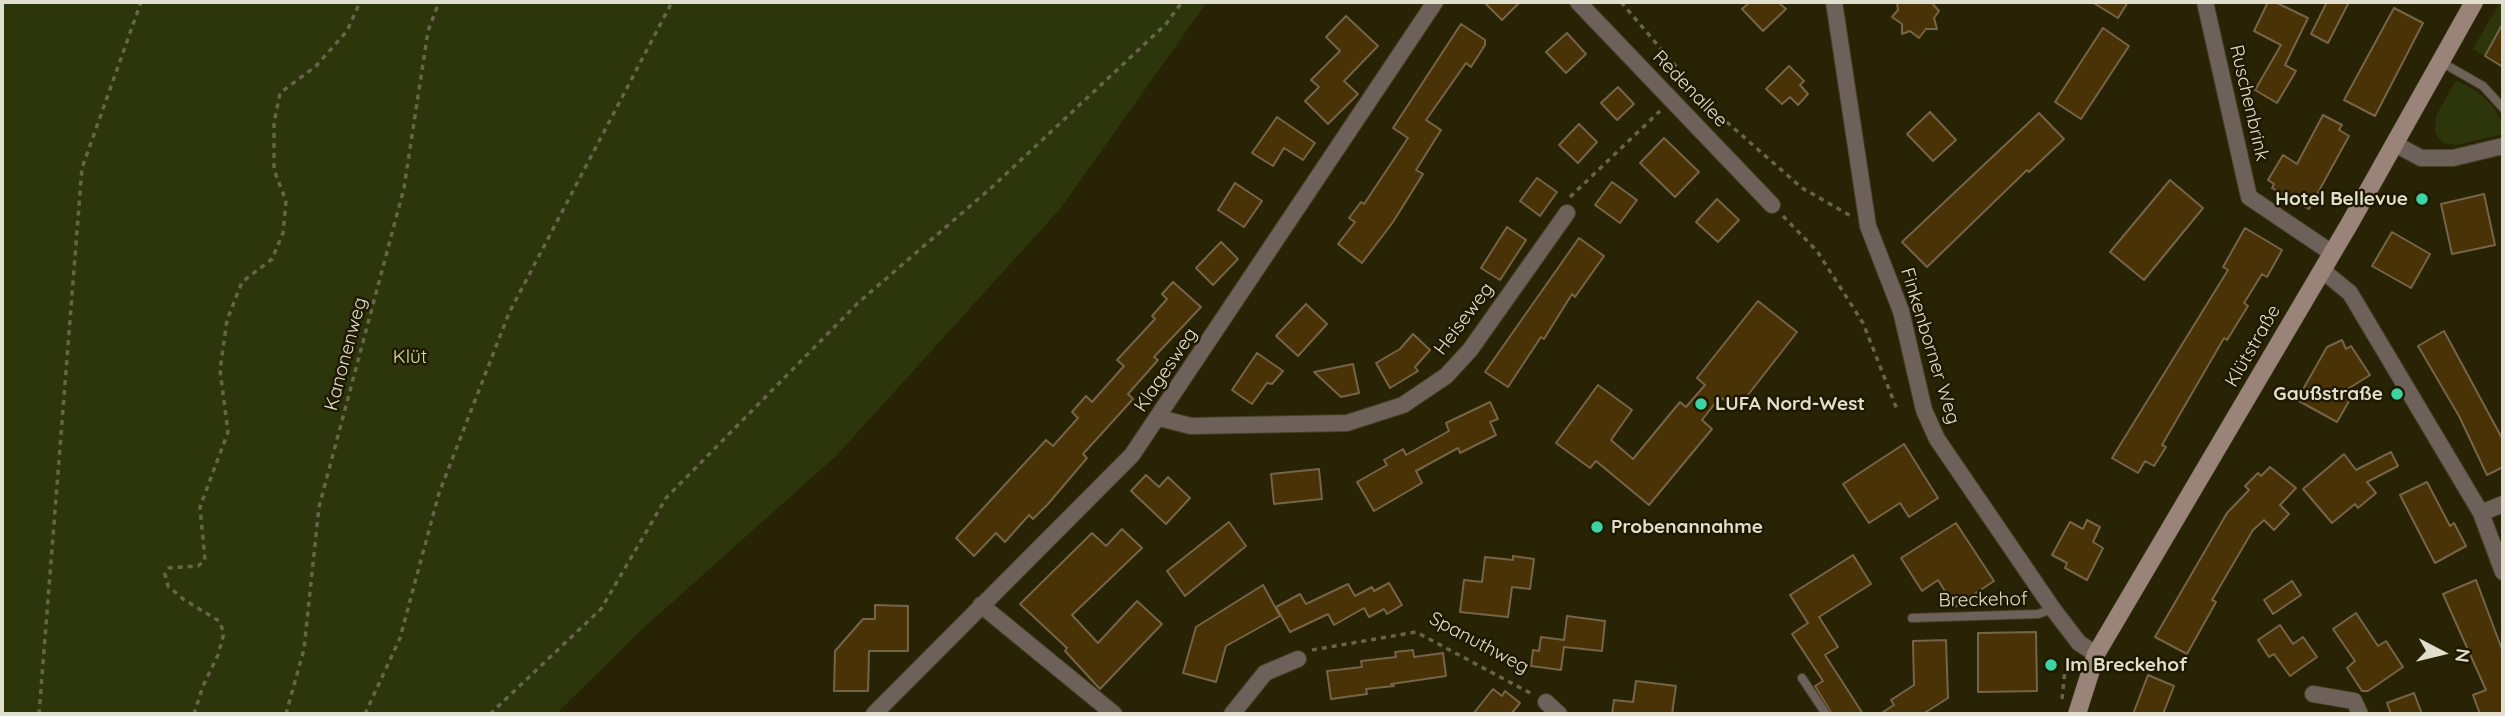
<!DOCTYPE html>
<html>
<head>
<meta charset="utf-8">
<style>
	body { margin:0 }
	#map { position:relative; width:2505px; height:716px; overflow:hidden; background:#282305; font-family:Quicksand,sans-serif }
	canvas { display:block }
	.frame { position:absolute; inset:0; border:4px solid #e0decc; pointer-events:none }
	.north { position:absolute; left:2407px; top:618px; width:70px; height:70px; -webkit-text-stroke:5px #1e1900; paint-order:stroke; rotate:97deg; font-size:19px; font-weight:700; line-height:28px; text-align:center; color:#e0decc }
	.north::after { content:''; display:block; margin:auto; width:24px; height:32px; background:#e0decc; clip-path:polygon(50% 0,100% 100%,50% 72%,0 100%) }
</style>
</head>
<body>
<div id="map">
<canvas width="2505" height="716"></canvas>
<div class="frame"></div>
<div class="north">N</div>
</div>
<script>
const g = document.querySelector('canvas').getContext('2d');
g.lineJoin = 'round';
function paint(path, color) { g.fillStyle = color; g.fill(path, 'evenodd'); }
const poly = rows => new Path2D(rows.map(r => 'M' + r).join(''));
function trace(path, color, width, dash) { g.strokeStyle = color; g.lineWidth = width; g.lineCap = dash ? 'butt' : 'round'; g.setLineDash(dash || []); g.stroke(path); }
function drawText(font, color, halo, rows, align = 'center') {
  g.font = font + ' Quicksand,sans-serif'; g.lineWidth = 5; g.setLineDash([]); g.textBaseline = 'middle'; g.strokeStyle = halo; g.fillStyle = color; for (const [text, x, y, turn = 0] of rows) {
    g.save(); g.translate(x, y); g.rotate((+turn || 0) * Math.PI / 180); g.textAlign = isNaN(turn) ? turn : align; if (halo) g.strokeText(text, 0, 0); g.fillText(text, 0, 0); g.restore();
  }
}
paint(poly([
	[2,2,1207,2,1060,209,837,455,639,632,556,714,2,714],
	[2500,2,2503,2,2503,40,2496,36,2485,56,2473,49],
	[2456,80,2478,92,2493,106,2503,124,2503,134,2457,145,2443,143,2435,133,2436,116]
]), '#2d360a');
const building = poly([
	[1484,2,1520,2,1502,20,1484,2],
	[1750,2,1778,2,1786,9,1763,31,1742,9,1750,2],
	[1897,2,1931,2,1939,11,1934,18,1937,29,1926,29,1919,38,1910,31,1902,34,1902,24,1892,17,1898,10,1897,2],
	[2092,2,2128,2,2118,18,2092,2],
	[2268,2,2275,2,2308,18,2285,65,2296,71,2277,103,2255,90,2281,45,2254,31,2268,2],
	[2327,2,2349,2,2328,43,2311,34,2327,2],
	[2394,8,2423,23,2375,116,2344,100,2394,8],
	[1346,16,1378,46,1344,81,1358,94,1328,124,1305,101,1319,87,1311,80,1340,51,1326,37,1346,16],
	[2503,23,2503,67,2485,56,2503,23],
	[1461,24,1485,40,1485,45,1471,67,1466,63,1426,120,1441,130,1416,170,1423,174,1393,222,1362,263,1338,244,1355,222,1349,218,1361,202,1364,204,1408,138,1393,128,1461,24],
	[2103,28,2129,46,2081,119,2055,102,2103,28],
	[1567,33,1586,54,1566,73,1546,52,1567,33],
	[1789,66,1804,81,1800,85,1808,94,1798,105,1790,97,1782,104,1766,89,1789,66],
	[1618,87,1634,104,1617,120,1601,103,1618,87],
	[1930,112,1956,140,1933,161,1907,134,1930,112],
	[2039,113,2064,139,2029,172,2027,170,1927,267,1902,242,2039,113],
	[2323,115,2342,125,2339,130,2349,136,2309,209,2272,188,2274,184,2268,180,2283,155,2297,164,2323,115],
	[1277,117,1315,143,1303,160,1284,148,1273,166,1252,153,1277,117],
	[1579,124,1597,142,1578,163,1559,145,1579,124],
	[1664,138,1699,172,1675,197,1640,163,1664,138],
	[1537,178,1557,192,1540,216,1520,201,1537,178],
	[2170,180,2203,208,2144,280,2110,252,2170,180],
	[1612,182,1637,200,1620,223,1595,205,1612,182],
	[1235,183,1262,201,1244,227,1218,210,1235,183],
	[2484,194,2495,245,2452,254,2441,204,2484,194],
	[1717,199,1739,220,1718,242,1696,222,1717,199],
	[1507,227,1526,240,1500,280,1481,268,1507,227],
	[2245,228,2282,250,2267,277,2262,274,2244,303,2248,306,2227,340,2224,338,2162,445,2166,447,2154,466,2145,461,2138,473,2112,458,2228,270,2223,267,2245,228],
	[2392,232,2430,254,2411,288,2372,266,2392,232],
	[1579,238,1604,256,1575,297,1572,294,1544,339,1541,337,1508,387,1485,372,1579,238],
	[1221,242,1238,259,1213,285,1196,268,1221,242],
	[1173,282,1201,307,1154,357,1158,360,1128,394,1133,399,1083,454,1087,458,1048,504,1033,519,1029,515,1005,542,996,533,974,556,956,538,1046,440,1053,446,1078,418,1072,412,1086,396,1092,402,1124,366,1117,360,1155,319,1152,316,1167,299,1162,294,1173,282],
	[1758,301,1797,332,1737,409,1720,397,1702,420,1712,429,1649,505,1596,461,1590,468,1556,443,1598,385,1632,410,1611,440,1633,459,1680,402,1686,407,1705,385,1697,378,1758,301],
	[1306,304,1327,324,1298,356,1276,336,1306,304],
	[2444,331,2503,440,2503,467,2487,475,2459,416,2418,346,2444,331],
	[1413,334,1430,350,1415,367,1418,371,1390,388,1376,363,1400,349,1413,334],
	[2342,340,2346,349,2351,346,2370,375,2343,392,2352,396,2337,422,2297,400,2327,347,2342,340],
	[1257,353,1283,371,1272,384,1267,383,1252,404,1232,390,1257,353],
	[1353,364,1359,393,1341,397,1314,372,1353,364],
	[1490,402,1498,419,1490,422,1496,435,1460,453,1458,448,1416,471,1422,483,1374,511,1357,482,1387,465,1384,460,1403,449,1406,455,1449,431,1446,423,1490,402],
	[1904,444,1938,498,1909,517,1900,503,1869,523,1843,484,1904,444],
	[2391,452,2398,466,2367,482,2376,493,2358,508,2355,504,2332,523,2303,489,2344,454,2356,470,2391,452],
	[2270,467,2296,488,2280,505,2289,514,2274,530,2264,520,2253,530,2212,600,2216,602,2187,654,2155,637,2227,513,2249,490,2245,486,2258,473,2261,476,2270,467],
	[1319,469,1322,499,1274,504,1271,474,1319,469],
	[1146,475,1159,487,1168,477,1190,498,1166,524,1131,491,1146,475],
	[2427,482,2450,526,2454,523,2466,546,2435,563,2400,495,2427,482],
	[2087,520,2100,527,2093,542,2103,548,2087,580,2065,568,2067,563,2052,555,2070,522,2083,529,2087,520],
	[1229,522,1246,546,1185,596,1167,571,1229,522],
	[1956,523,1994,581,1955,607,1938,580,1922,591,1901,558,1956,523],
	[1122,529,1142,548,1072,615,1098,643,1137,601,1162,624,1100,689,1065,651,1067,648,1020,604,1092,533,1106,546,1122,529],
	[1853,555,1871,584,1819,617,1838,647,1825,655,1863,714,1832,714,1815,686,1823,681,1792,634,1808,623,1790,595,1853,555],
	[1513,556,1534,559,1530,589,1512,587,1508,617,1460,612,1464,580,1482,582,1485,557,1513,560,1513,556],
	[2476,580,2503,652,2503,714,2480,714,2473,695,2486,690,2443,594,2476,580],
	[2292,581,2301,595,2273,614,2264,600,2292,581],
	[1389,583,1402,605,1387,614,1384,609,1369,617,1364,608,1334,625,1328,614,1290,632,1276,607,1300,594,1306,604,1348,584,1355,596,1372,587,1374,591,1389,583],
	[1263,585,1280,616,1226,646,1216,682,1183,673,1196,627,1263,585],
	[875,605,908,606,908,651,869,651,868,691,834,691,835,651,863,619,875,619,875,605],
	[2356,613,2378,646,2386,641,2403,667,2368,691,2362,691,2347,668,2355,661,2333,629,2356,613],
	[1567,616,1605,621,1602,651,1564,647,1561,670,1531,666,1533,650,1539,651,1541,637,1564,640,1567,616],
	[2280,625,2293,644,2303,637,2317,657,2290,676,2274,654,2269,657,2258,640,2280,625],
	[2036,632,2037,691,1978,692,1978,633,2036,632],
	[1946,640,1948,698,1923,714,1880,714,1894,705,1891,700,1914,685,1913,641,1946,640],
	[1413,650,1414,657,1443,653,1446,676,1391,684,1394,686,1366,689,1367,694,1331,699,1327,671,1362,667,1361,661,1396,657,1395,652,1413,650],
	[2148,675,2174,686,2163,714,2133,714,2148,675],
	[1636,681,1676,686,1672,714,1612,714,1614,700,1633,702,1636,681],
	[1493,689,1502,696,1505,691,1520,703,1511,714,1473,714,1493,689],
	[2414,693,2422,714,2391,714,2387,703,2414,693]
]);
paint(building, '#493205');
trace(building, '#766449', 2);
const service = poly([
	[2441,62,2483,86,2503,108],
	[1912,618,2038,614,2053,609],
	[1802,678,1826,714]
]);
const minor = poly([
	[1578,2,1772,205],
	[1834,2,1868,226,1901,311,1924,410,1937,439,2053,609,2079,643,2096,654],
	[2205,2,2249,197,2332,253],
	[2395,144,2421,158,2453,158,2503,146],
	[2322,270,2350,293,2481,513,2503,572],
	[1159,418,1191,426,1347,423,1403,405,1446,376,1470,350,1567,213],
	[2481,513,2503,504],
	[981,605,1114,714],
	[2313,694,2354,701,2360,714],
	[1546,702,1559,714],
	[874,714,1132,455,1435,2],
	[1232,714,1265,673,1298,659]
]);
const secondary = poly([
	[2077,714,2096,654,2350,223,2474,2]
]);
trace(service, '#454125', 10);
trace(minor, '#454125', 18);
trace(secondary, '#454125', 19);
trace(poly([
	[1621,2,1713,110,1802,188,1851,216],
	[1570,197,1660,111],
	[1783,216,1817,251,1863,323,1898,412],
	[1312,650,1416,632,1532,694],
	[2062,699,2065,670],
	[39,714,82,168,141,2],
	[194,714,203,686,218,655,224,633,219,621,183,599,168,586,165,574,169,568,198,566,205,560,200,507,228,432,220,370,227,320,242,282,272,259,283,233,286,201,274,170,274,123,280,93,316,66,347,31,360,2],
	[286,714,304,649,319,507,404,188,428,31,439,2],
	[365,714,400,638,439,493,509,313,672,2],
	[490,714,601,609,666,498,859,302,991,188,1166,24,1182,2]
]), '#68644a', 3.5, [5, 5]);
trace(service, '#6e615a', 8);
trace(minor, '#6e615a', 16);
trace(secondary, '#9a8479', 18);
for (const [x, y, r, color] of [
	[2422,199,7,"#3ad4a5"],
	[2397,394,7,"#3ad4a5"],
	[1701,404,7,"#3ad4a5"],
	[1597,527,7,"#3ad4a5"],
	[2051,665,7,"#3ad4a5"]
]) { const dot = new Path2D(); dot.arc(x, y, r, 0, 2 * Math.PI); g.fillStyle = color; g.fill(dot); trace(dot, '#1e1900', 2.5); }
drawText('19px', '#e0decc', '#1e1900', [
	["Redenallee",1690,89,46],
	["Ruschenbrink",2249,103,77],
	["Heiseweg",1464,319,-53],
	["Finkenborner Weg",1930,346,73],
	["Klütstraße",2253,346,-60],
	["Kanonenweg",346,354,-75],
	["Klagesweg",1166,370,-56],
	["Breckehof",1983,600,-1],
	["Spanuthweg",1479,643,28]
]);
drawText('bold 19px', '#e0decc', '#1e1900', [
	["Hotel Bellevue",2408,199,"right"],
	["Gaußstraße",2383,394,"right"],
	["LUFA Nord-West",1715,404],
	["Probenannahme",1611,527],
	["Im Breckehof",2065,665]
], 'left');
drawText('19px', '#d1e39b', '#1e1900', [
	["Klüt",410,357]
]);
</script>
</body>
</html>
